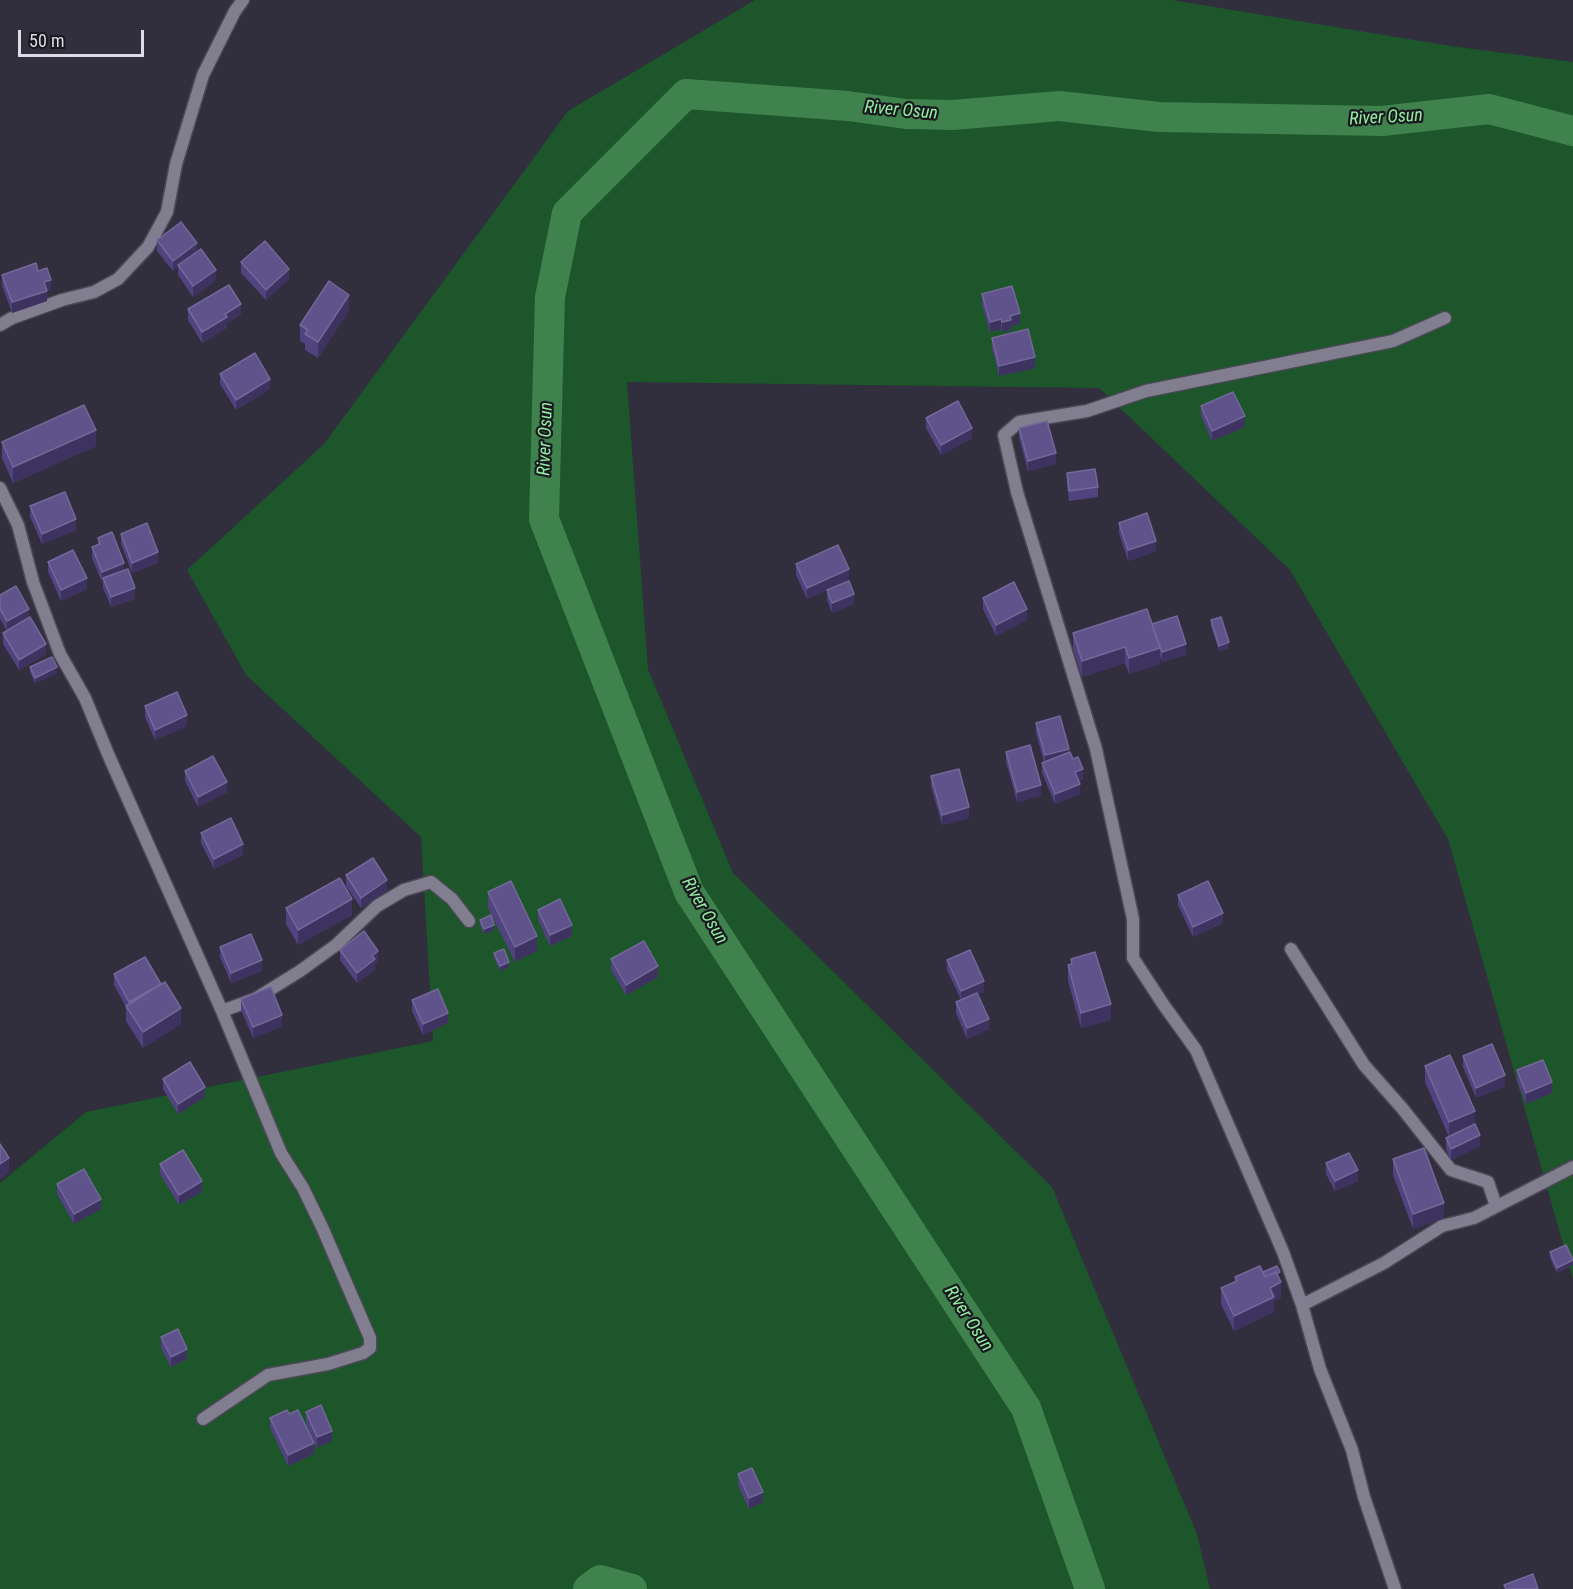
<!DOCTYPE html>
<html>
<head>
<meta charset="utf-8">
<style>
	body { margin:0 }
	#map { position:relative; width:1573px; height:1589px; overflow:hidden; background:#312e3d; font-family:"Roboto Condensed",sans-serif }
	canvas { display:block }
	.scale { position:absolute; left:18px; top:30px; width:126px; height:27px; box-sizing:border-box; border:3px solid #dddce6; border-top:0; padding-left:8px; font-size:18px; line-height:21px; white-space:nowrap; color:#dddce6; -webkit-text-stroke:4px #18181e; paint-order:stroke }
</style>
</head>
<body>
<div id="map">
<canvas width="1573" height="1589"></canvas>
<div class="scale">50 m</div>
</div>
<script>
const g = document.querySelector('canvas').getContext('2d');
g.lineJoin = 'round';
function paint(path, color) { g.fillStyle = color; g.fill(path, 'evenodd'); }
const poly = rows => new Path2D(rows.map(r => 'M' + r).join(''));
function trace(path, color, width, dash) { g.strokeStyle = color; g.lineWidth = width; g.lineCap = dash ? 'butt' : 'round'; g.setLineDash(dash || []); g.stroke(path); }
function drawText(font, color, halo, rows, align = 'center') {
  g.font = font + ' "Roboto Condensed",sans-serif'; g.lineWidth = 4.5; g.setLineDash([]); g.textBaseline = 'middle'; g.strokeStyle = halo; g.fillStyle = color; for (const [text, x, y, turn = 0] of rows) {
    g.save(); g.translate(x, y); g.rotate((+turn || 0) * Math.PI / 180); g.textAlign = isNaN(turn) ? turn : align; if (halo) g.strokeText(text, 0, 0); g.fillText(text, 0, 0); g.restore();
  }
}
paint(poly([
	[755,0,1172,0,1451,46,1573,62,1573,1279,1448,839,1290,570,1099,388,627,382,648,669,733,873,1052,1187,1197,1534,1210,1589,0,1589,0,1183,86,1112,433,1041,421,837,246,675,187,570,324,444,568,111]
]), '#1c562a');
trace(poly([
	[588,1589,600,1580,632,1589],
	[1090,1589,1026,1408,689,892,544,519,550,297,567,213,686,94,848,106,906,114,953,115,1059,106,1159,117,1382,121,1489,109,1573,131]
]), '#3f824d', 30);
const street = poly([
	[0,325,12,318,62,300,94,292,118,279,148,247,167,212,176,164,203,75,235,11,243,0],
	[0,488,18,525,33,582,60,654,85,698,108,754,222,1011,281,1153,303,1188,322,1227,370,1338,370,1348,363,1353,328,1364,268,1375,203,1419],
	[1291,949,1364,1065,1402,1108,1451,1170,1488,1182,1496,1206],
	[222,1011,255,999,300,971,336,945,377,906,404,890,431,882,452,899,469,921],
	[1302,1305,1384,1263,1442,1226,1474,1218,1573,1167],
	[1395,1589,1364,1497,1352,1450,1320,1369,1302,1305,1283,1252,1196,1050,1163,1004,1133,958,1133,919,1096,749,1017,492,1004,435,1019,422,1087,411,1146,391,1393,341,1445,318]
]);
trace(street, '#4c4956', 15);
trace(street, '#807e8f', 12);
paint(poly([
	[157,240,197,252,216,280,193,297,178,275,178,267,173,271,157,251],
	[241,262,289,279,266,300,241,273],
	[38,271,51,290,47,291,47,301,12,313,2,285,2,275],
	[982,294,1020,324,1011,326,1011,330,1002,332,1001,329,990,332,982,305],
	[188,309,241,314,227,323,227,328,202,343,188,320],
	[349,310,318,358,305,350,305,344,300,341,300,325],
	[992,338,1035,368,999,376,992,348],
	[220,374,270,389,236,410,220,384],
	[1201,406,1245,427,1212,441,1201,416],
	[926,418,972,438,941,455,926,428],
	[1019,428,1056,464,1028,471,1019,438],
	[2,442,96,446,13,483,2,458],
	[1067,473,1098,487,1098,497,1069,501,1067,483],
	[30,506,76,530,42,544,30,517],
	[1119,523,1156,551,1128,561,1119,533],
	[121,534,158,563,132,573,121,544],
	[98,538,124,570,135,599,111,607,103,588,103,582,102,582,92,558,92,547,98,545],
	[48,562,87,589,61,601,48,572],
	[796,564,849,580,807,599,796,575],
	[827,590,854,604,832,613,827,600],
	[0,595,29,618,46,654,19,670,3,644,3,633,7,631,0,619],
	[983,598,1027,620,996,636,983,609],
	[1211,620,1229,648,1219,651,1211,626],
	[1152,626,1186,655,1162,662,1160,656,1160,664,1129,674,1125,663,1082,677,1073,648,1073,633],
	[30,667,57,673,35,683,30,672],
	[145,706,187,726,155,740,145,717],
	[1036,723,1069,752,1083,779,1079,781,1080,794,1055,804,1042,773,1042,763,1044,762,1036,733],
	[1006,752,1041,796,1017,802,1006,762],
	[185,771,227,792,198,807,185,781],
	[931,776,969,818,942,825,931,786],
	[201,833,243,855,214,869,201,843],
	[346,875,387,890,361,908,346,886],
	[488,892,537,951,515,962,488,908],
	[1178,895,1223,923,1193,937,1178,905],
	[286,908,352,915,298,945,286,924],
	[538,910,572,936,550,946,538,920],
	[480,920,494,930,484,934,480,925],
	[220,947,262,971,231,983,220,957],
	[340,950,378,961,375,964,375,970,357,983,340,960],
	[494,953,509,967,500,971,494,958],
	[611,959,658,977,626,995,611,970],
	[1071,959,1111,1020,1081,1028,1068,981,1068,965,1071,965],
	[947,960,984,992,978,994,989,1029,967,1039,956,1013,956,1002,961,1000,947,970],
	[114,974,181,1024,143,1048,126,1021,126,1007,114,985],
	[241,999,282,1026,253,1038,241,1010],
	[412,1000,448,1023,423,1035,412,1011],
	[1463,1056,1505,1086,1476,1098,1463,1067],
	[1425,1066,1475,1124,1480,1146,1451,1160,1446,1149,1446,1138,1449,1137,1425,1082],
	[1517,1070,1552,1093,1526,1104,1517,1081],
	[163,1079,205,1097,178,1114,163,1089],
	[1393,1159,1444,1218,1413,1229,1393,1175],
	[1326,1163,1358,1181,1335,1191,1326,1174],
	[160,1164,202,1192,179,1205,160,1174],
	[57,1184,101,1209,74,1224,57,1194],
	[1550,1252,1573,1260,1573,1265,1557,1273,1550,1258],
	[1263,1272,1280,1278,1279,1278,1281,1298,1274,1301,1274,1312,1234,1331,1221,1304,1221,1288,1235,1282,1235,1277],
	[161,1337,187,1359,171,1367,161,1348],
	[306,1412,332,1441,317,1448,306,1423],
	[289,1414,314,1454,288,1466,270,1428,270,1418],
	[738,1474,763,1502,749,1509,738,1485]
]), '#514280');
paint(poly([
	[197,243,197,253,178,265,178,267,173,271,173,261],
	[289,269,289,279,266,300,266,290],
	[216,270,216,280,193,297,193,286],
	[51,280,51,290,47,291,47,301,12,313,12,302,44,282],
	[349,295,349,310,318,358,318,342],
	[241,304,241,314,227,323,227,328,202,343,202,332,225,314],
	[1020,313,1020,324,1011,326,1011,330,1002,332,1002,322,1010,316],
	[1001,319,1001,329,990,332,990,322],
	[1035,357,1035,368,999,376,999,366],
	[270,379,270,389,236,410,236,400],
	[1245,416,1245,427,1212,441,1212,431],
	[972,428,972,438,941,455,941,445],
	[96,430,96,446,13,483,13,467],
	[1056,453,1056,464,1028,471,1028,461],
	[76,519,76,530,42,544,42,534],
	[1156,541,1156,551,1128,561,1128,550],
	[158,552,158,563,132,573,132,563],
	[124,563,124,573,103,578,103,582,102,582,102,572],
	[849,569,849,580,807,599,807,588],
	[87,578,87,589,61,601,61,590],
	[135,588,135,599,111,607,111,597],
	[854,594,854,604,832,613,832,603],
	[29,609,29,619,7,632,7,621],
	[1027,609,1027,620,996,636,996,625],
	[1229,642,1229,648,1219,651,1219,646],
	[46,644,46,654,19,670,19,660],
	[1186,644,1186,655,1162,662,1162,652],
	[1125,647,1125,663,1082,677,1082,661],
	[1160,648,1160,664,1129,674,1129,658],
	[57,667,57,673,35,683,35,678],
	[187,715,187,726,155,740,155,730],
	[1069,749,1069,759,1045,766,1045,755],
	[1083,769,1083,779,1075,783,1075,772],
	[227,782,227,792,198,807,198,797],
	[1080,784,1080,794,1055,804,1055,794],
	[1041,785,1041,796,1017,802,1017,792],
	[969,807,969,818,942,825,942,815],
	[243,844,243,855,214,869,214,859],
	[387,880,387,890,361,908,361,898],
	[352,899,352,915,298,945,298,930],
	[1223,913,1223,923,1193,937,1193,927],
	[494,925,494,930,484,934,484,929],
	[572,925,572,936,550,946,550,935],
	[537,936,537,951,515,962,515,947],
	[378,951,378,961,375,964,375,970,357,983,357,973,372,956],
	[262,960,262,971,231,983,231,973],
	[509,962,509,967,500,971,500,966],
	[658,966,658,977,626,995,626,985],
	[984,981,984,992,961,1002,961,991],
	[1111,1004,1111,1020,1081,1028,1081,1013],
	[181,1008,181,1024,143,1048,143,1032],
	[448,1013,448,1023,423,1035,423,1024],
	[282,1015,282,1026,253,1038,253,1027],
	[989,1019,989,1029,967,1039,967,1028],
	[1505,1075,1505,1086,1476,1098,1476,1088],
	[1552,1082,1552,1093,1526,1104,1526,1093],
	[205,1087,205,1097,178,1114,178,1104],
	[1475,1111,1475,1127,1449,1138,1449,1122],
	[1480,1135,1480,1146,1451,1160,1451,1149],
	[9,1158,9,1173,0,1180,0,1164],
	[1358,1170,1358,1181,1335,1191,1335,1181],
	[202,1181,202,1192,179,1205,179,1195],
	[101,1199,101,1209,74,1224,74,1214],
	[1444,1203,1444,1218,1413,1229,1413,1214],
	[1573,1260,1573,1265,1557,1273,1557,1268],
	[1281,1282,1281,1298,1274,1301,1274,1312,1234,1331,1234,1316,1270,1288],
	[187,1349,187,1359,171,1367,171,1357],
	[332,1431,332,1441,317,1448,317,1437],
	[314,1443,314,1454,288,1466,288,1455],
	[763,1492,763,1502,749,1509,749,1498]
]), '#3e3360');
const building = poly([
	[181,222,197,243,173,261,157,240,181,222],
	[265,241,289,269,266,290,241,262,265,241],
	[201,249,216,270,193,286,178,265,201,249],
	[36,263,38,271,47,268,51,280,44,282,47,291,12,302,2,275,36,263],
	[329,281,349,295,318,342,305,334,308,330,300,325,329,281],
	[229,285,241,304,225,314,227,317,202,332,188,309,229,285],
	[1012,286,1020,313,1010,316,1011,320,1002,322,1001,319,990,322,982,294,1012,286],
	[1028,329,1035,357,999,366,992,338,1028,329],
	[255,353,270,379,236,400,220,374,255,353],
	[1233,392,1245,416,1212,431,1201,406,1233,392],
	[958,401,972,428,941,445,926,418,958,401],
	[84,405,96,430,13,467,2,442,84,405],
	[1047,421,1056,453,1028,461,1019,428,1047,421],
	[1095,469,1098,487,1069,491,1067,473,1095,469],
	[65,492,76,519,42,534,30,506,65,492],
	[1147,513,1156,541,1128,550,1119,523,1147,513],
	[147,523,158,552,132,563,121,534,147,523],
	[112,532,124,563,102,572,92,547,100,544,98,538,112,532],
	[838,545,849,569,807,588,796,564,838,545],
	[73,550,87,578,61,590,48,562,73,550],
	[128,569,135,588,111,597,103,578,128,569],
	[849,581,854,594,832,603,827,590,849,581],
	[1014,582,1027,609,996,625,983,598,1014,582],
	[16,586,29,609,7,621,0,609,0,595,16,586],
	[1147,609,1160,648,1129,658,1125,647,1082,661,1073,633,1147,609],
	[1177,616,1186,644,1162,652,1152,624,1177,616],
	[30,617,46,644,19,660,3,633,30,617],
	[1221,617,1229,642,1219,646,1211,620,1221,617],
	[52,657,57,667,35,678,30,667,52,657],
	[177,692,187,715,155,730,145,706,177,692],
	[1060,716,1069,749,1045,755,1036,723,1060,716],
	[1030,745,1041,785,1017,792,1006,752,1030,745],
	[1070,752,1073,759,1078,757,1083,769,1075,772,1080,784,1055,794,1042,763,1070,752],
	[213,756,227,782,198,797,185,771,213,756],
	[959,769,969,807,942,815,931,776,959,769],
	[231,818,243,844,214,859,201,833,231,818],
	[373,858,387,880,361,898,346,875,373,858],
	[340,878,352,899,298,930,286,908,340,878],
	[511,881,537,936,515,947,488,892,511,881],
	[1208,881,1223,913,1193,927,1178,895,1208,881],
	[560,899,572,925,550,935,538,910,560,899],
	[491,915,494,925,484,929,480,920,491,915],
	[364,931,378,951,372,956,375,959,357,973,340,950,364,931],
	[251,934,262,960,231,973,220,947,251,934],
	[644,941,658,966,626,985,611,959,644,941],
	[504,949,509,962,500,966,494,953,504,949],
	[970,950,984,981,961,991,947,960,970,950],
	[1095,952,1111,1004,1081,1013,1068,965,1072,964,1071,959,1095,952],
	[145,957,161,984,129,1002,114,974,145,957],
	[165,982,181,1008,143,1032,126,1006,165,982],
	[271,987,282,1015,253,1027,241,999,271,987],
	[438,989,448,1013,423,1024,412,1000,438,989],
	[977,993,989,1019,967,1028,956,1002,977,993],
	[1492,1044,1505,1075,1476,1088,1463,1056,1492,1044],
	[1450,1055,1475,1111,1449,1122,1425,1066,1450,1055],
	[1543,1060,1552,1082,1526,1093,1517,1070,1543,1060],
	[190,1062,205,1087,178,1104,163,1079,190,1062],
	[1475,1124,1480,1135,1451,1149,1446,1138,1475,1124],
	[0,1144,9,1158,0,1164,0,1144],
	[1424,1148,1444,1203,1413,1214,1393,1159,1424,1148],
	[183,1150,202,1181,179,1195,160,1164,183,1150],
	[1349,1153,1358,1170,1335,1181,1326,1163,1349,1153],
	[84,1169,101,1199,74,1214,57,1184,84,1169],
	[1566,1245,1573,1260,1557,1268,1550,1252,1566,1245],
	[1260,1266,1265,1277,1276,1272,1281,1282,1270,1288,1274,1297,1234,1316,1221,1288,1237,1281,1235,1277,1260,1266],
	[1277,1266,1280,1272,1277,1274,1276,1272,1265,1277,1263,1272,1277,1266],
	[178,1329,187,1349,171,1357,161,1337,178,1329],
	[321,1405,332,1431,317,1437,306,1412,321,1405],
	[287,1410,289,1414,298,1410,314,1443,288,1455,270,1418,287,1410],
	[752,1468,763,1492,749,1498,738,1474,752,1468],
	[1533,1574,1538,1589,1506,1589,1504,1585,1533,1574]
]);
paint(building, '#60528b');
trace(building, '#736899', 1.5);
drawText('italic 18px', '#91eda0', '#18181e', [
	["River Osun",901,111,5],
	["River Osun",1386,118,-3],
	["River Osun",546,439,-88],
	["River Osun",704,911,60],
	["River Osun",968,1319,57]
]);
</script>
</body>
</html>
